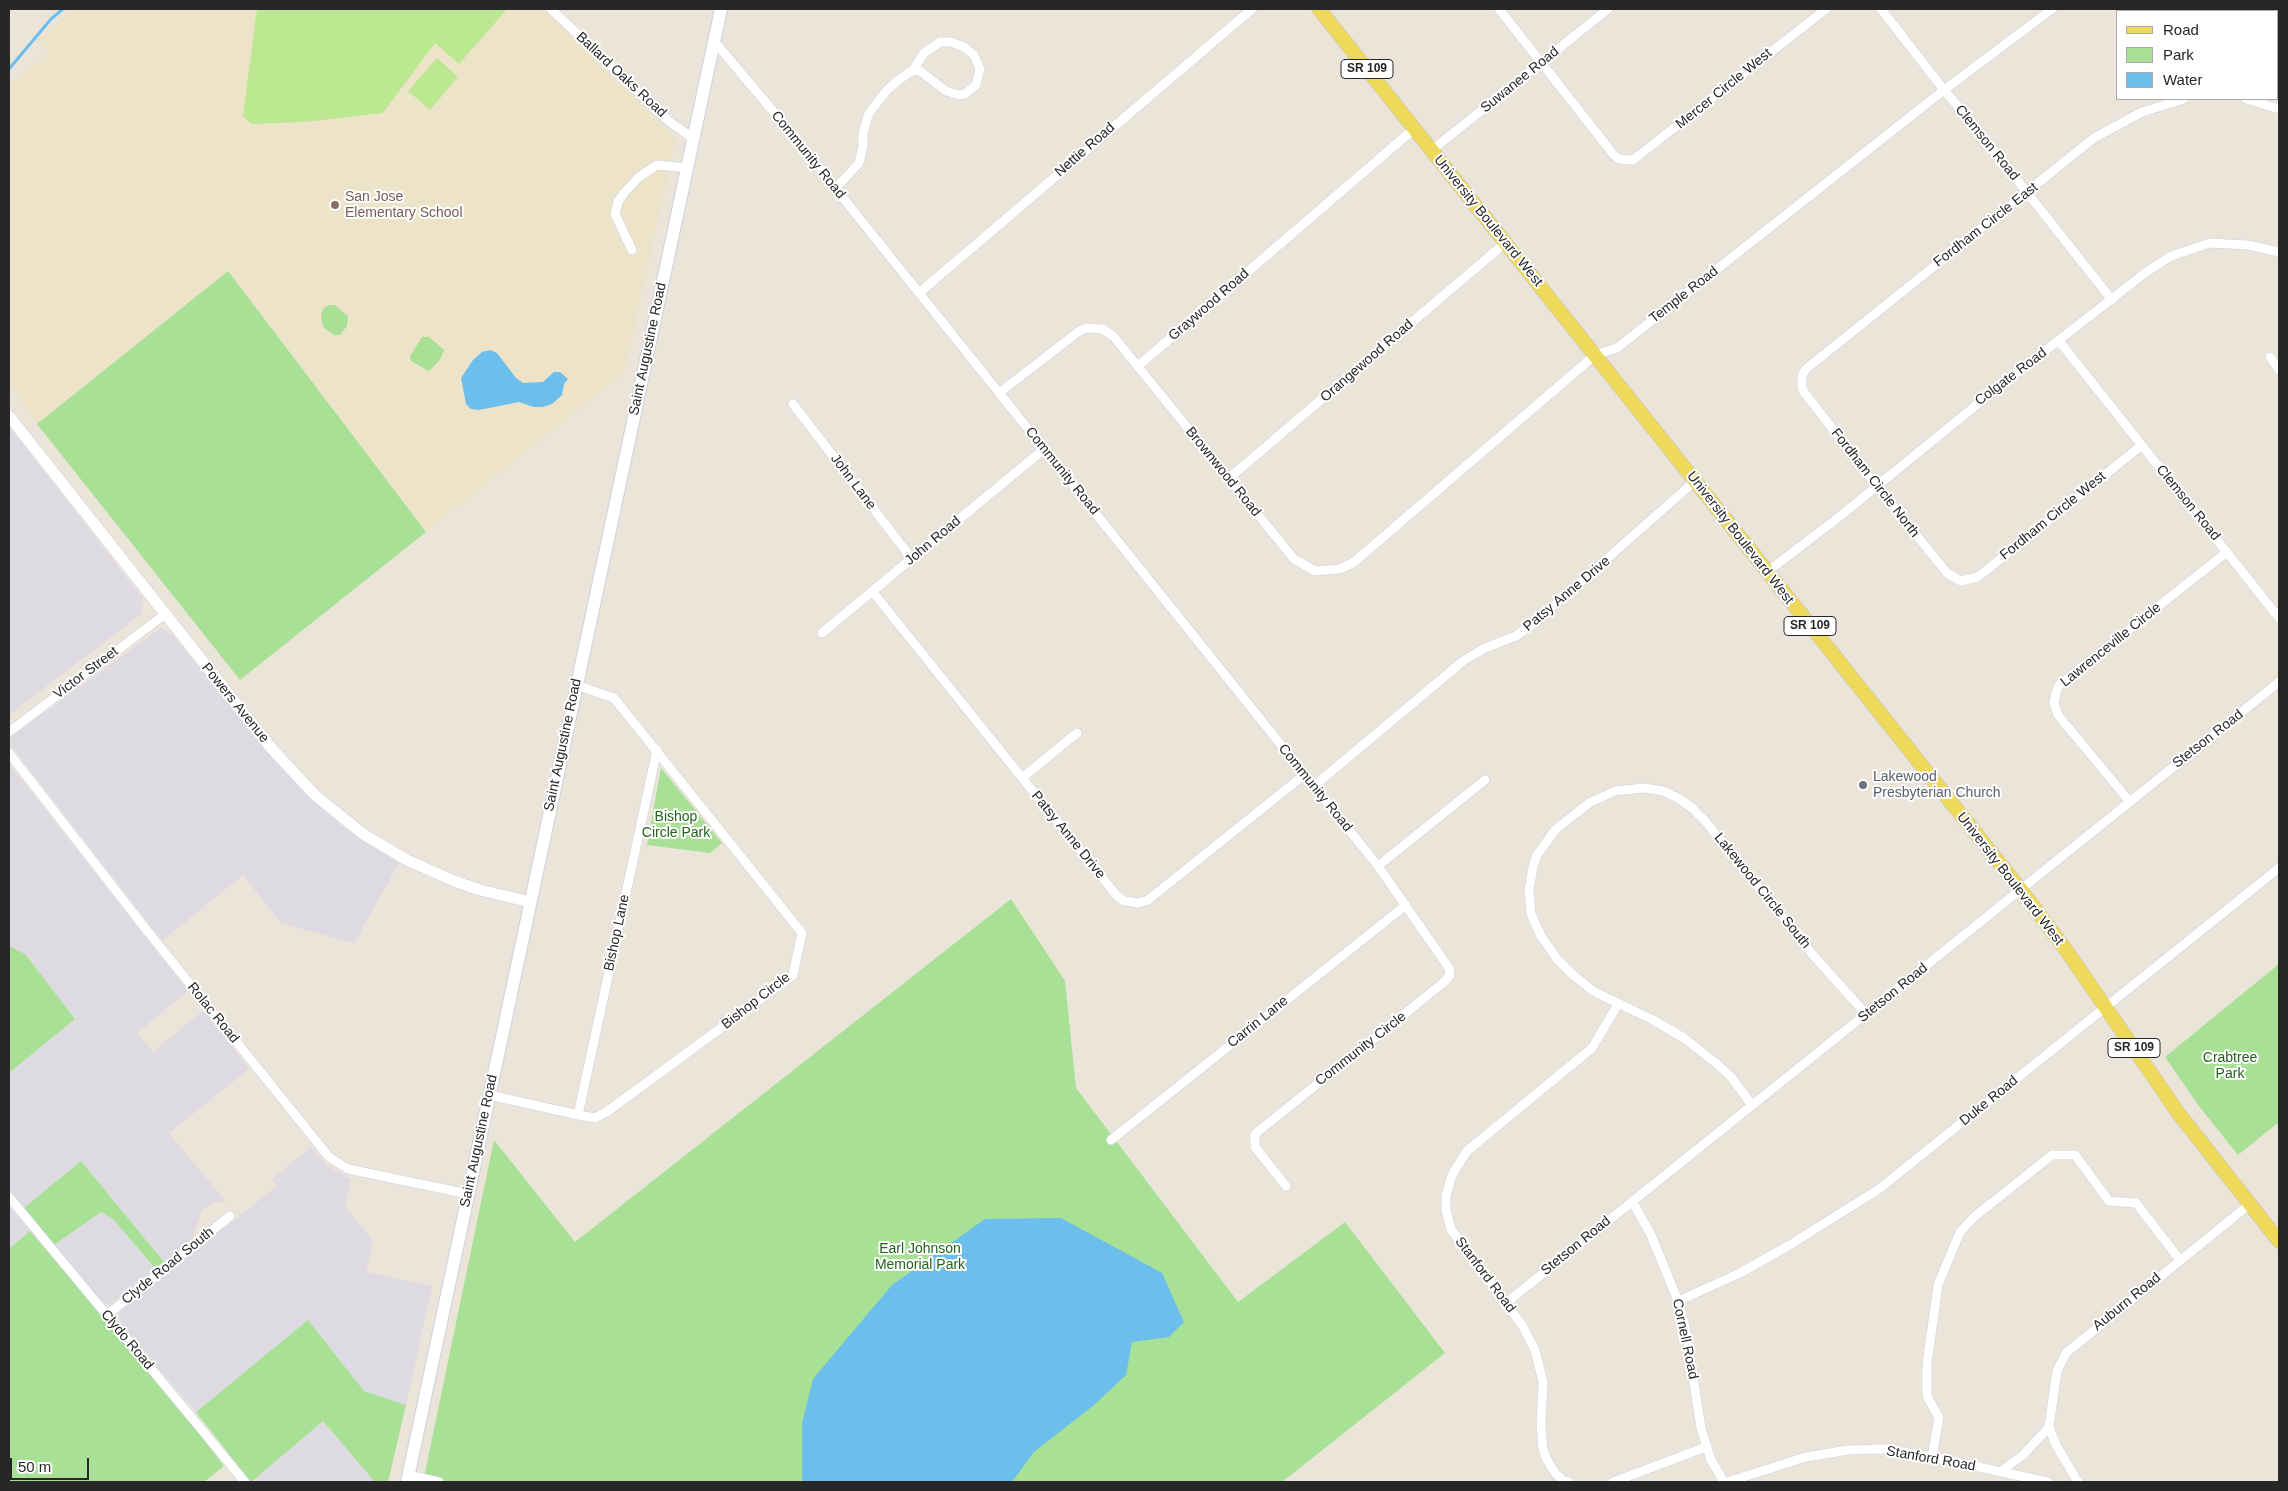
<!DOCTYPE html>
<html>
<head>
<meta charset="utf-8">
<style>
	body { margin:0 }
	#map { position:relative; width:2288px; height:1491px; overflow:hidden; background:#eae4d9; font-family:Helvetica,sans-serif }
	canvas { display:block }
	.frame { position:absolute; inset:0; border:10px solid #272727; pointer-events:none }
	.legend { position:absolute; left:2116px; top:10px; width:162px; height:90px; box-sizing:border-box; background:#fff; border:1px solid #a9a9a9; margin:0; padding:6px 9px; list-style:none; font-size:15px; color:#272727 }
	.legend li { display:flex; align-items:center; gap:10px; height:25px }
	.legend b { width:25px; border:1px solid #a9a9a9 }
	.scale { position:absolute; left:10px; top:1458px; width:79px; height:22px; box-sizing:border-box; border:2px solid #272727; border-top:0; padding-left:6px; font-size:15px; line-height:18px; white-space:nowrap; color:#272727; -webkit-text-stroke:4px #fff; paint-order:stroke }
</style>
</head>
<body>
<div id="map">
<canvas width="2288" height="1491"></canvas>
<div class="frame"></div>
<ul class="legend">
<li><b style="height:6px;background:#eed95a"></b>Road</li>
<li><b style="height:14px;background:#a8e195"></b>Park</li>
<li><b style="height:14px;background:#6cbeec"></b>Water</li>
</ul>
<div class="scale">50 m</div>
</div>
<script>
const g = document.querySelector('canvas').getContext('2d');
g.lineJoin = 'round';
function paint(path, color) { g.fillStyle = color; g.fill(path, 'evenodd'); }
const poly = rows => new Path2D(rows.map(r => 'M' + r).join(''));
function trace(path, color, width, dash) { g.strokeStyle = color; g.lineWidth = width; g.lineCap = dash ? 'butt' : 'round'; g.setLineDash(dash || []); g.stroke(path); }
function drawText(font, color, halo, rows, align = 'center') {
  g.font = font + ' Helvetica,sans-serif'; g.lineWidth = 4; g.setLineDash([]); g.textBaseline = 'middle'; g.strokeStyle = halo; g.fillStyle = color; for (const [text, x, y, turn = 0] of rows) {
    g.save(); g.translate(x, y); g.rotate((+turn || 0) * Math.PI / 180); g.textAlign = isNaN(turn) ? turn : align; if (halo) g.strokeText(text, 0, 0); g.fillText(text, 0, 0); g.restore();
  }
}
paint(poly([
	[9,426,143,599,141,614,9,715],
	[161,628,173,636,297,785,339,824,399,863,354,943,281,923,243,875,162,941,10,744,12,736],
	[9,764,188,991,137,1033,153,1052,204,1010,249,1069,169,1133,226,1202,214,1202,202,1210,193,1237,164,1262,81,1161,24,1208,9,1190,9,1073,75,1019,25,955,9,946],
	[311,1147,327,1166,351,1179,345,1206,373,1241,366,1272,432,1286,406,1405,364,1391,308,1320,196,1412,121,1324,119,1312,277,1186,272,1179],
	[9,1206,30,1231,9,1249],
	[101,1212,114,1220,155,1268,109,1305,101,1301,54,1245],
	[323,1421,375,1482,251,1482]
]), '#dddae2');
paint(poly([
	[73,9,543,9,676,138,624,373,426,532,228,272,37,424,9,383,9,84,48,54,38,39]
]), '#ece3c8');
paint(poly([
	[228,271,426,532,240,680,37,424],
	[329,305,335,305,348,316,347,326,340,335,334,335,323,327,321,314,324,308],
	[422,337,429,337,444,350,440,360,429,371,411,361,410,356],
	[661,768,722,843,710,853,647,845],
	[1011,899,1065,981,1076,1088,1238,1302,1345,1222,1445,1353,1282,1482,423,1482,494,1140,575,1242],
	[9,946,25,954,75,1019,9,1073],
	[2279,964,2279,1122,2238,1155,2199,1106,2165,1057],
	[81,1161,164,1262,155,1268,114,1220,101,1212,54,1245,24,1208],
	[30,1231,170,1396,224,1466,204,1482,9,1482,9,1249],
	[308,1320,364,1391,406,1405,388,1482,375,1482,323,1421,251,1482,196,1412]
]), '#a8e195');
paint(poly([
	[257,9,507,9,459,64,435,43,383,113,304,122,251,124,243,116],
	[437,58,458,77,430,110,408,91]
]), '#bbe890');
paint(poly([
	[490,350,497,353,516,378,523,383,543,382,554,372,560,372,568,379,564,384,562,395,552,404,542,407,534,407,519,402,479,410,471,409,466,404,461,378,473,360,482,352],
	[1061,1218,1162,1273,1184,1322,1169,1337,1132,1342,1126,1375,1094,1405,1034,1452,1012,1482,802,1482,802,1424,813,1379,892,1285,985,1219]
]), '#6cbeec');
trace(poly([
	[9,69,51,19,63,9]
]), '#6cbeec', 3);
const minor = poly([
	[551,9,671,123,693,138],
	[1499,9,1614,155,1619,159,1633,160,1826,9],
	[1881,9,1944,90,1972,123,2112,300],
	[2277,35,2279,32],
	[714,41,783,123,1378,866,1449,968,1450,975,1443,983,1255,1134,1255,1147,1286,1186],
	[2246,99,2279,109],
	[1432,150,1608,9],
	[835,189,859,163,863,146,863,133,869,113,888,89,900,79,913,70,920,71,946,91,959,95,965,94,976,85,980,69,974,55,964,47,951,42,940,42,924,53,913,70],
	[632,250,615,214,618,202,624,193,639,177,657,165,687,168],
	[919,293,1252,9],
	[2059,341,2279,618],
	[2270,357,2279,370],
	[1138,366,1415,128],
	[999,393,1078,332,1086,328,1103,329,1114,337,1294,559,1315,571,1339,569,1353,563,1595,355,1617,348,1944,90,2052,9],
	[793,404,912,559],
	[2142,445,1978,577,1961,581,1947,573,1876,485,1804,392,1802,387,1802,376,1806,369,2094,138,2142,112,2184,99],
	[1228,479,1505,243],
	[1767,572,1839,517,1996,389,2145,273,2171,256,2210,243,2248,245,2279,252],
	[872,591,1117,896,1124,901,1138,903,1148,900,1304,775],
	[822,633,1044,449],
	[9,732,164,615],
	[9,753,145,928,329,1157,348,1169,468,1194],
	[1022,778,1077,733],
	[1314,786,1463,661,1485,648,1516,636,1534,623,1695,481],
	[2130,802,2058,715,2054,703,2056,693,2059,685,2227,552],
	[1378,866,1485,780],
	[489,1095,578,1115,595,1118,608,1111,793,975,802,933,614,698,576,685],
	[1752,1105,1732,1078,1717,1064,1684,1038,1653,1020,1593,991,1572,974,1557,959,1541,936,1535,923,1531,913,1529,890,1533,867,1537,855,1555,830,1589,803,1615,791,1644,788,1663,791,1678,798,1692,808,1706,822,1813,955,1866,1014],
	[578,1115,657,750],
	[1111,1140,1406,905],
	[9,1197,245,1482],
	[1632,1201,1651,1235,1678,1301,1685,1326,1701,1428,1711,1460,1724,1482],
	[1678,1301,1740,1273,1788,1246,1879,1189,2279,868],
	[1506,1303,2279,682],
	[107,1315,230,1216],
	[1932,1457,1939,1418,1927,1396,1927,1364,1938,1285,1960,1232,1974,1217,2052,1155,2075,1155,2109,1201,2136,1203,2180,1260],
	[2000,1472,2023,1455,2049,1427],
	[408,1475,439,1482],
	[1569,1482,1564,1481,1555,1473,1546,1458,1543,1449,1541,1424,1543,1382,1535,1350,1522,1325,1451,1229,1446,1210,1446,1196,1452,1175,1467,1151,1592,1048,1618,1004],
	[1613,1482,1706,1447],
	[1727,1482,1806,1457,1848,1450,1884,1449,1932,1457,2048,1482],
	[2078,1482,2056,1445,2049,1427,2057,1371,2066,1353,2250,1204]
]);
const tertiary = poly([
	[9,416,272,749,315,795,363,834,407,860,454,881,480,890,530,902]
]);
const secondary = poly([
	[407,1482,721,9]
]);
const primary = poly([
	[1319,9,2021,890,2066,950,2179,1114,2279,1241]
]);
trace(minor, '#ced0e0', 10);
trace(tertiary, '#ced0e0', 12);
trace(secondary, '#ced0e0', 14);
trace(primary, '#c7c7c7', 15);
trace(minor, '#fff', 9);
trace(tertiary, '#fff', 11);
trace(secondary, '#fff', 12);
trace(primary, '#eed95a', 14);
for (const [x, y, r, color] of [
	[335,205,5,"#8d6e63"],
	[1863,785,5,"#6b7280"]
]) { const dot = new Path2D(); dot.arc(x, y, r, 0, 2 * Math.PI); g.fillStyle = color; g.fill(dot); trace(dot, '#fff', 2); }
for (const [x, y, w] of [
	[1367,69,52],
	[1810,626,52],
	[2134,1048,52]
]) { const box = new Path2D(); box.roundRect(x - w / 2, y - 9.5, w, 19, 4); g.fillStyle = '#fff'; g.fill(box); trace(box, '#272727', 1); }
drawText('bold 12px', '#272727', null, [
	["SR 109",1367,69],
	["SR 109",1810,626],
	["SR 109",2134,1048]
]);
drawText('14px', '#272727', '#fff', [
	["Ballard Oaks Road",621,75,43],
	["Suwanee Road",1520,80,-39],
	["Mercer Circle West",1724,89,-39],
	["Clemson Road",1987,143,51],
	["Nettie Road",1085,150,-41],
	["Community Road",808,155,51],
	["University Boulevard West",1488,221,51],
	["Fordham Circle East",1986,225,-38],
	["Temple Road",1684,295,-38],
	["Graywood Road",1209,305,-41],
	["Saint Augustine Road",648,349,-78],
	["Orangewood Road",1367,361,-41],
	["Colgate Road",2011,377,-37],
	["Community Road",1062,471,51],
	["Brownwood Road",1223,472,51],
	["John Lane",853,482,53],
	["Fordham Circle North",1875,483,52],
	["Clemson Road",2188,503,51],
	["Fordham Circle West",2053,516,-39],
	["University Boulevard West",1740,538,52],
	["John Road",933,541,-40],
	["Patsy Anne Drive",1567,594,-40],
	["Lawrenceville Circle",2111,645,-39],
	["Victor Street",86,673,-37],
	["Powers Avenue",235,703,51],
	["Stetson Road",2208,739,-38],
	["Saint Augustine Road",563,745,-78],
	["Community Road",1315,788,51],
	["Patsy Anne Drive",1068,835,51],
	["University Boulevard West",2010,879,52],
	["Lakewood Circle South",1762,891,51],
	["Bishop Lane",617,933,-78],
	["Stetson Road",1893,993,-39],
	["Bishop Circle",756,1001,-38],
	["Rolac Road",213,1013,51],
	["Carrin Lane",1258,1022,-39],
	["Community Circle",1361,1049,-38],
	["Duke Road",1989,1101,-39],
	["Saint Augustine Road",479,1141,-78],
	["Stetson Road",1576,1246,-39],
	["Clyde Road South",168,1266,-39],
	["Stanford Road",1485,1275,53],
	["Auburn Road",2127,1302,-39],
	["Cornell Road",1685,1339,78],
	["Clydo Road",127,1340,50],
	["Stanford Road",1931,1459,10]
]);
drawText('14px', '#785e54', '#fff', [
	["San Jose",345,197],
	["Elementary School",345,213]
], 'left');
drawText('14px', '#5b616d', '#fff', [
	["Lakewood",1873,777],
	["Presbyterian Church",1873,793]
], 'left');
drawText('14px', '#22621a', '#fff', [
	["Bishop",676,817],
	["Circle Park",676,833],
	["Crabtree",2230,1058],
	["Park",2230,1074],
	["Earl Johnson",920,1249],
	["Memorial Park",920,1265]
]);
</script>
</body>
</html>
